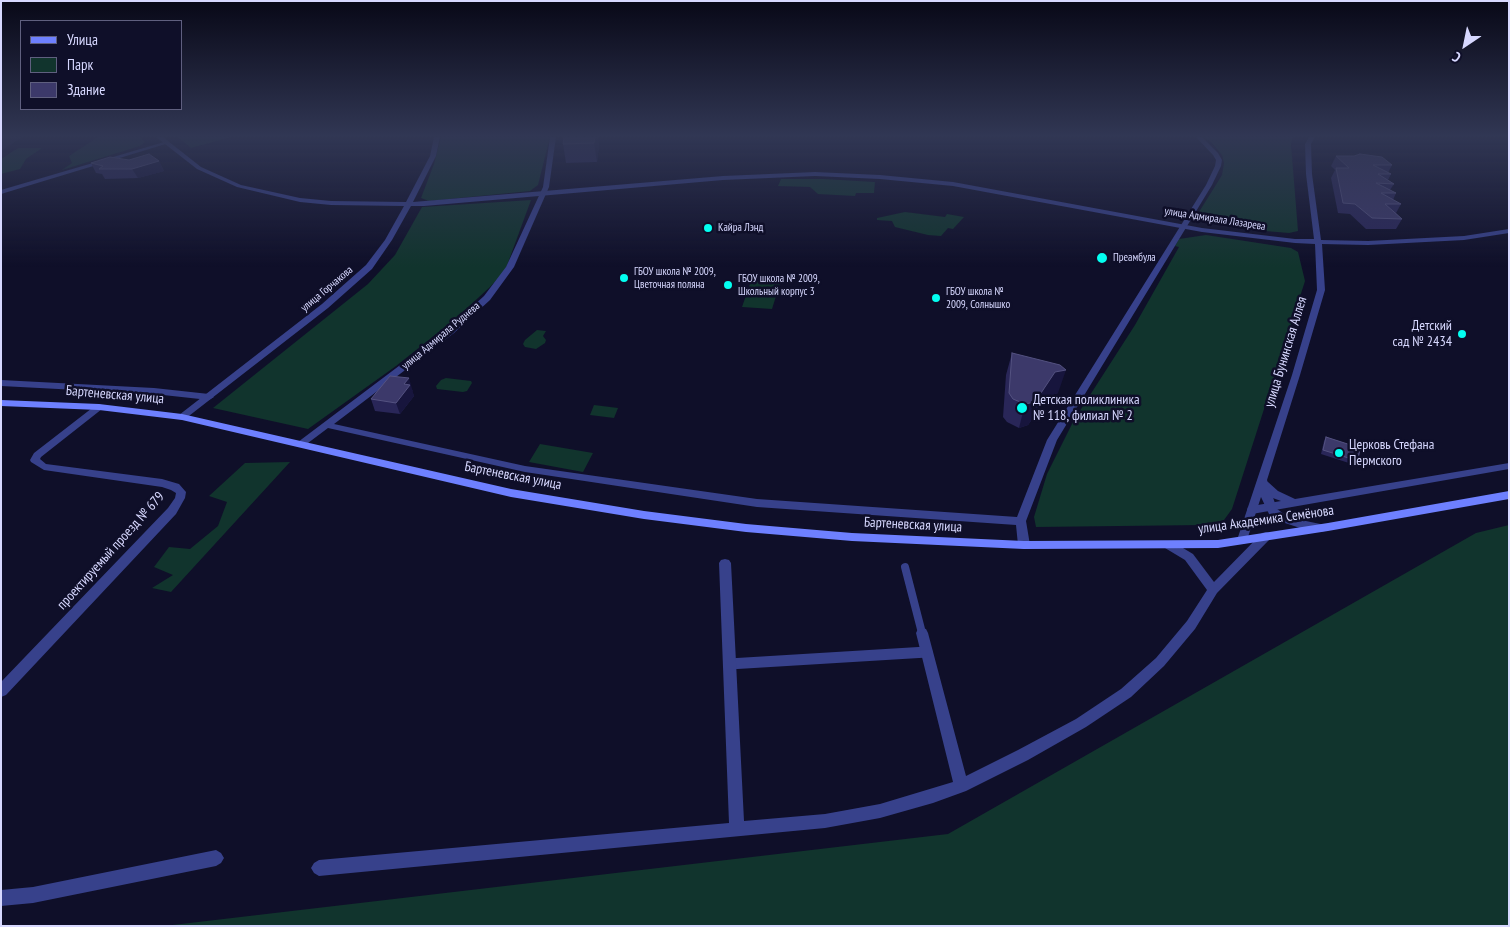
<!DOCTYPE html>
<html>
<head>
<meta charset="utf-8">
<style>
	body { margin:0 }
	#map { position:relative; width:1510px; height:927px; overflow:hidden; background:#0f0f29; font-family:"PT Sans Narrow",sans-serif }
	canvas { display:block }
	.frame { position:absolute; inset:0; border:2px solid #d7d8ff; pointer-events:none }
	.legend { position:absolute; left:20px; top:20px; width:162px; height:90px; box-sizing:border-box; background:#0f0f29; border:1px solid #5f5f7f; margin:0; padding:6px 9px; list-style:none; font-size:15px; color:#d7d8ff }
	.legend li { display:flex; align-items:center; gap:10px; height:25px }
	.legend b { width:25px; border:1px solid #5f5f7f }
	.north { position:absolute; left:1440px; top:20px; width:50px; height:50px; -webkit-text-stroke:4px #0f0f29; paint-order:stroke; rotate:214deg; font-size:14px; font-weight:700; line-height:20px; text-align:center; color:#d7d8ff }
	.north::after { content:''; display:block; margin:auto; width:18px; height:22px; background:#d7d8ff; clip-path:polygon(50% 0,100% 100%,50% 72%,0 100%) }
</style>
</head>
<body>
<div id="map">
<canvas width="1510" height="927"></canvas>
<div class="frame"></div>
<ul class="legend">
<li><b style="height:6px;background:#6e80ff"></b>Улица</li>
<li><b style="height:14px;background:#11342d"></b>Парк</li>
<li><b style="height:14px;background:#3c396a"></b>Здание</li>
</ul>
<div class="north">С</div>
</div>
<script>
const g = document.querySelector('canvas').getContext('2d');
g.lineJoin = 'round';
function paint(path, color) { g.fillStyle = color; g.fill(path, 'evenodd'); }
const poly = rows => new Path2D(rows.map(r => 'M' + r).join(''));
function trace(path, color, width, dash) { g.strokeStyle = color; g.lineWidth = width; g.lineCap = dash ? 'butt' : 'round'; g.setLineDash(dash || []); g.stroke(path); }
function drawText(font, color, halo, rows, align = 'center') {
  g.font = font + ' "PT Sans Narrow",sans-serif'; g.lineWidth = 5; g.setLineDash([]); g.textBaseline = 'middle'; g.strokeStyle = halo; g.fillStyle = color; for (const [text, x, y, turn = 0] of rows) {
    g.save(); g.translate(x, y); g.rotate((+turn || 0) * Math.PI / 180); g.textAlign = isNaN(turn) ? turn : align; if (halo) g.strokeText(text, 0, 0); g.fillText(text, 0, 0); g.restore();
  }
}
paint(poly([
	[98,137,140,137,145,142,140,146,62,170,72,163,69,156],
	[178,137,231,137,191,148],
	[441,137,550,137,538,185,530,191,429,201,421,198,434,164],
	[1203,137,1293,137,1291,144,1298,231,1289,233,1253,230,1194,220,1222,175,1224,163,1222,155,1211,142],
	[18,148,42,148,26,159,20,169,1,174,1,159],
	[781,179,824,179,875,182,874,193,856,193,855,196,818,194,810,187,778,186],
	[531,200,505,271,490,287,454,320,396,366,308,429,213,408,368,284,395,255,422,207],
	[905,212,945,217,947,214,964,217,953,229,948,228,941,236,928,235,895,227,892,221,877,220,877,218],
	[1206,235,1291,248,1298,252,1305,281,1232,509,1224,520,1204,525,1036,527,1034,517,1047,474,1074,420,1135,325,1179,247,1175,246,1179,239],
	[752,278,781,280,772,309,742,307],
	[537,330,546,331,543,336,546,340,545,343,536,349,525,347,523,344,525,340],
	[446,378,471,381,472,383,467,391,463,392,437,389,436,386,441,380],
	[594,405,618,408,614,418,590,415],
	[540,444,593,453,583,472,529,462],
	[290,462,171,592,152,588,173,575,154,567,169,547,190,549,218,526,227,502,209,496,245,463],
	[1509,525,1509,926,164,926,948,834,1476,533]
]), '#11342d');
trace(poly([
	[905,567,922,633]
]), '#37418b', 8);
trace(poly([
	[729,664,927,652]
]), '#37418b', 11);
paint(poly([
	[550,137,556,137,549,187,514,267,490,300,454,333,334,424,525,466,757,499,1017,517,1047,440,1206,185,1215,166,1216,160,1213,155,1196,137,1202,137,1218,153,1222,160,1221,166,1212,185,1057,440,1026,521,1030,545,1028,548,1024,549,1020,548,1018,545,1016,525,757,507,525,472,328,428,304,446,298,446,296,444,298,442,448,329,484,296,506,267,543,187,550,137],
	[164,142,169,143,1,194,1,190,164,142],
	[1,380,154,388,209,394,214,397,209,400,154,394,1,386,1,380],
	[99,404,102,405,104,407,102,409,41,457,40,459,46,464,162,479,179,484,186,492,185,498,176,514,6,695,1,697,1,682,168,508,175,498,176,493,171,490,162,487,44,470,31,462,30,460,34,453,96,405,99,404],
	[1509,463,1509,469,1252,514,1248,513,1247,510,1248,507,1252,506,1281,501,1270,497,1260,488,1259,485,1260,482,1264,481,1268,482,1278,491,1295,499,1509,463],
	[1266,532,1270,533,1271,536,1270,539,1217,593,1195,629,1164,666,1131,697,1086,727,1028,760,966,791,933,803,880,818,825,828,319,876,314,873,311,868,314,863,319,860,729,823,719,563,721,560,725,559,729,560,731,563,744,821,825,814,880,804,953,782,916,633,918,629,922,628,926,629,928,633,966,776,1018,750,1076,719,1121,689,1156,658,1187,621,1207,590,1185,560,1165,548,1163,545,1165,542,1173,542,1193,554,1214,582,1262,533,1266,532],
	[216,850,221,853,224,858,221,863,216,866,33,903,1,906,1,890,33,887,216,850]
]), '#37418b');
paint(poly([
	[156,137,163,137,201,167,241,185,300,198,331,201,406,202,430,156,434,137,440,137,436,156,413,202,723,176,815,172,880,175,953,182,1202,228,1295,239,1314,239,1306,174,1305,144,1309,137,1315,137,1311,144,1312,174,1321,240,1368,241,1464,236,1509,229,1509,233,1464,240,1368,245,1322,244,1325,290,1300,375,1267,480,1277,509,1284,514,1301,520,1325,525,1326,528,1325,531,1321,532,1300,528,1276,520,1269,514,1261,497,1247,540,1246,543,1242,544,1238,543,1237,540,1292,375,1317,290,1315,244,1295,243,1202,232,953,186,880,179,815,176,723,180,424,206,411,206,392,240,372,269,328,308,185,419,182,420,179,419,177,417,179,415,322,304,366,265,385,240,404,206,331,205,300,202,237,187,197,169,156,137]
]), '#37418b');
paint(poly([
	[1,400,99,404,182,414,511,489,644,511,746,524,852,533,1024,541,1218,540,1328,523,1509,491,1509,499,1328,531,1218,548,1024,549,852,541,746,532,644,519,511,497,182,420,99,410,1,406,1,400]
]), '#6e80ff');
paint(poly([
	[598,137,599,146,597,162,566,163,563,144],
	[1336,156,1392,165,1388,173,1391,174,1388,180,1394,184,1390,190,1396,193,1393,200,1401,204,1396,213,1402,219,1396,229,1366,229,1350,214,1338,213,1331,178,1335,170,1331,166],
	[129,160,159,161,164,171,138,178,105,179,102,174,96,173,91,163],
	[1012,353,1058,393,1048,396,1028,425,1019,428,1007,422,1003,417,1006,375],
	[413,390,412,391,414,396,400,414,375,411,371,399],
	[1326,437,1358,461,1355,465,1321,454,1324,441]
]), '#292658');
paint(poly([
	[2,137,21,137,21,138,1,151,1,138],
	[595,137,598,137,599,146,597,162,594,143],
	[159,161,164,171,138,178,132,169],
	[1066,370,1058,393,1048,396,1028,425,1019,428,1025,404,1055,372],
	[409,378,414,396,400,414,396,403,404,384]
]), '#17153d');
const building = poly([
	[564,137,595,137,594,143,563,144,564,137],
	[149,154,159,161,132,169,99,169,103,166,91,163,110,157,129,160,149,154],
	[1360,154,1382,157,1392,165,1373,165,1391,174,1378,174,1394,184,1376,183,1396,193,1381,193,1401,204,1385,204,1402,219,1372,218,1355,204,1343,203,1336,168,1349,168,1336,156,1354,156,1360,154],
	[1012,353,1060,365,1066,370,1055,372,1035,402,1025,404,1013,399,1009,393,1012,353],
	[390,376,409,378,404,384,410,385,396,403,371,399,390,376],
	[1326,437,1360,448,1358,461,1323,450,1326,437]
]);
paint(building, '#3c396a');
trace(building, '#545281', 1);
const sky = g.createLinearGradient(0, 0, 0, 267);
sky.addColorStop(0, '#080817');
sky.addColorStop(0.51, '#313754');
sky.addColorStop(1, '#31375400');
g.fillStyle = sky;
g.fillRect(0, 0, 1510, 267);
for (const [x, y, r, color] of [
	[708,228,5,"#03fff1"],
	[1102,258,6,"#03fff1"],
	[624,278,5,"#03fff1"],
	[728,285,5,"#03fff1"],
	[936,298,5,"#03fff1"],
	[1462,334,5,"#03fff1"],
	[1022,408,6,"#03fff1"],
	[1339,453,5,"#03fff1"]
]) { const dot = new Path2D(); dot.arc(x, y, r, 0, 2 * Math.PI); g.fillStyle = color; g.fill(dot); trace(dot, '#0f0f29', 2); }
drawText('11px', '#d7d8ff', '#0f0f29', [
	["улица Адмирала Лазарева",1215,219,9],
	["улица Горчакова",327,289,-40],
	["улица Адмирала Руднева",441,336,-40]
]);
drawText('11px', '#d7d8ff', '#0f0f29', [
	["Кайра Лэнд",718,228],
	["Преамбула",1113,258],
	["ГБОУ школа № 2009,",634,272],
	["Цветочная поляна",634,285],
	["ГБОУ школа № 2009,",738,279],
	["Школьный корпус 3",738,292],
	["ГБОУ школа №",946,292],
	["2009, Солнышко",946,305]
], 'left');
drawText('14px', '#d7d8ff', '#0f0f29', [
	["Детский",1452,326,"right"],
	["сад № 2434",1452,342,"right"],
	["Детская поликлиника",1033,400],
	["№ 118, филиал № 2",1033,416],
	["Церковь Стефана",1349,445],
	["Пермского",1349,461]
], 'left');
drawText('14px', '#d7d8ff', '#0f0f29', [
	["улица Бунинская Аллея",1286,352,-73],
	["Бартеневская улица",115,395,5],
	["Бартеневская улица",513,476,11],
	["улица Академика Семёнова",1266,520,-8],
	["Бартеневская улица",913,525,3],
	["проектируемый проезд № 679",111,551,-48]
]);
</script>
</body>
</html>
